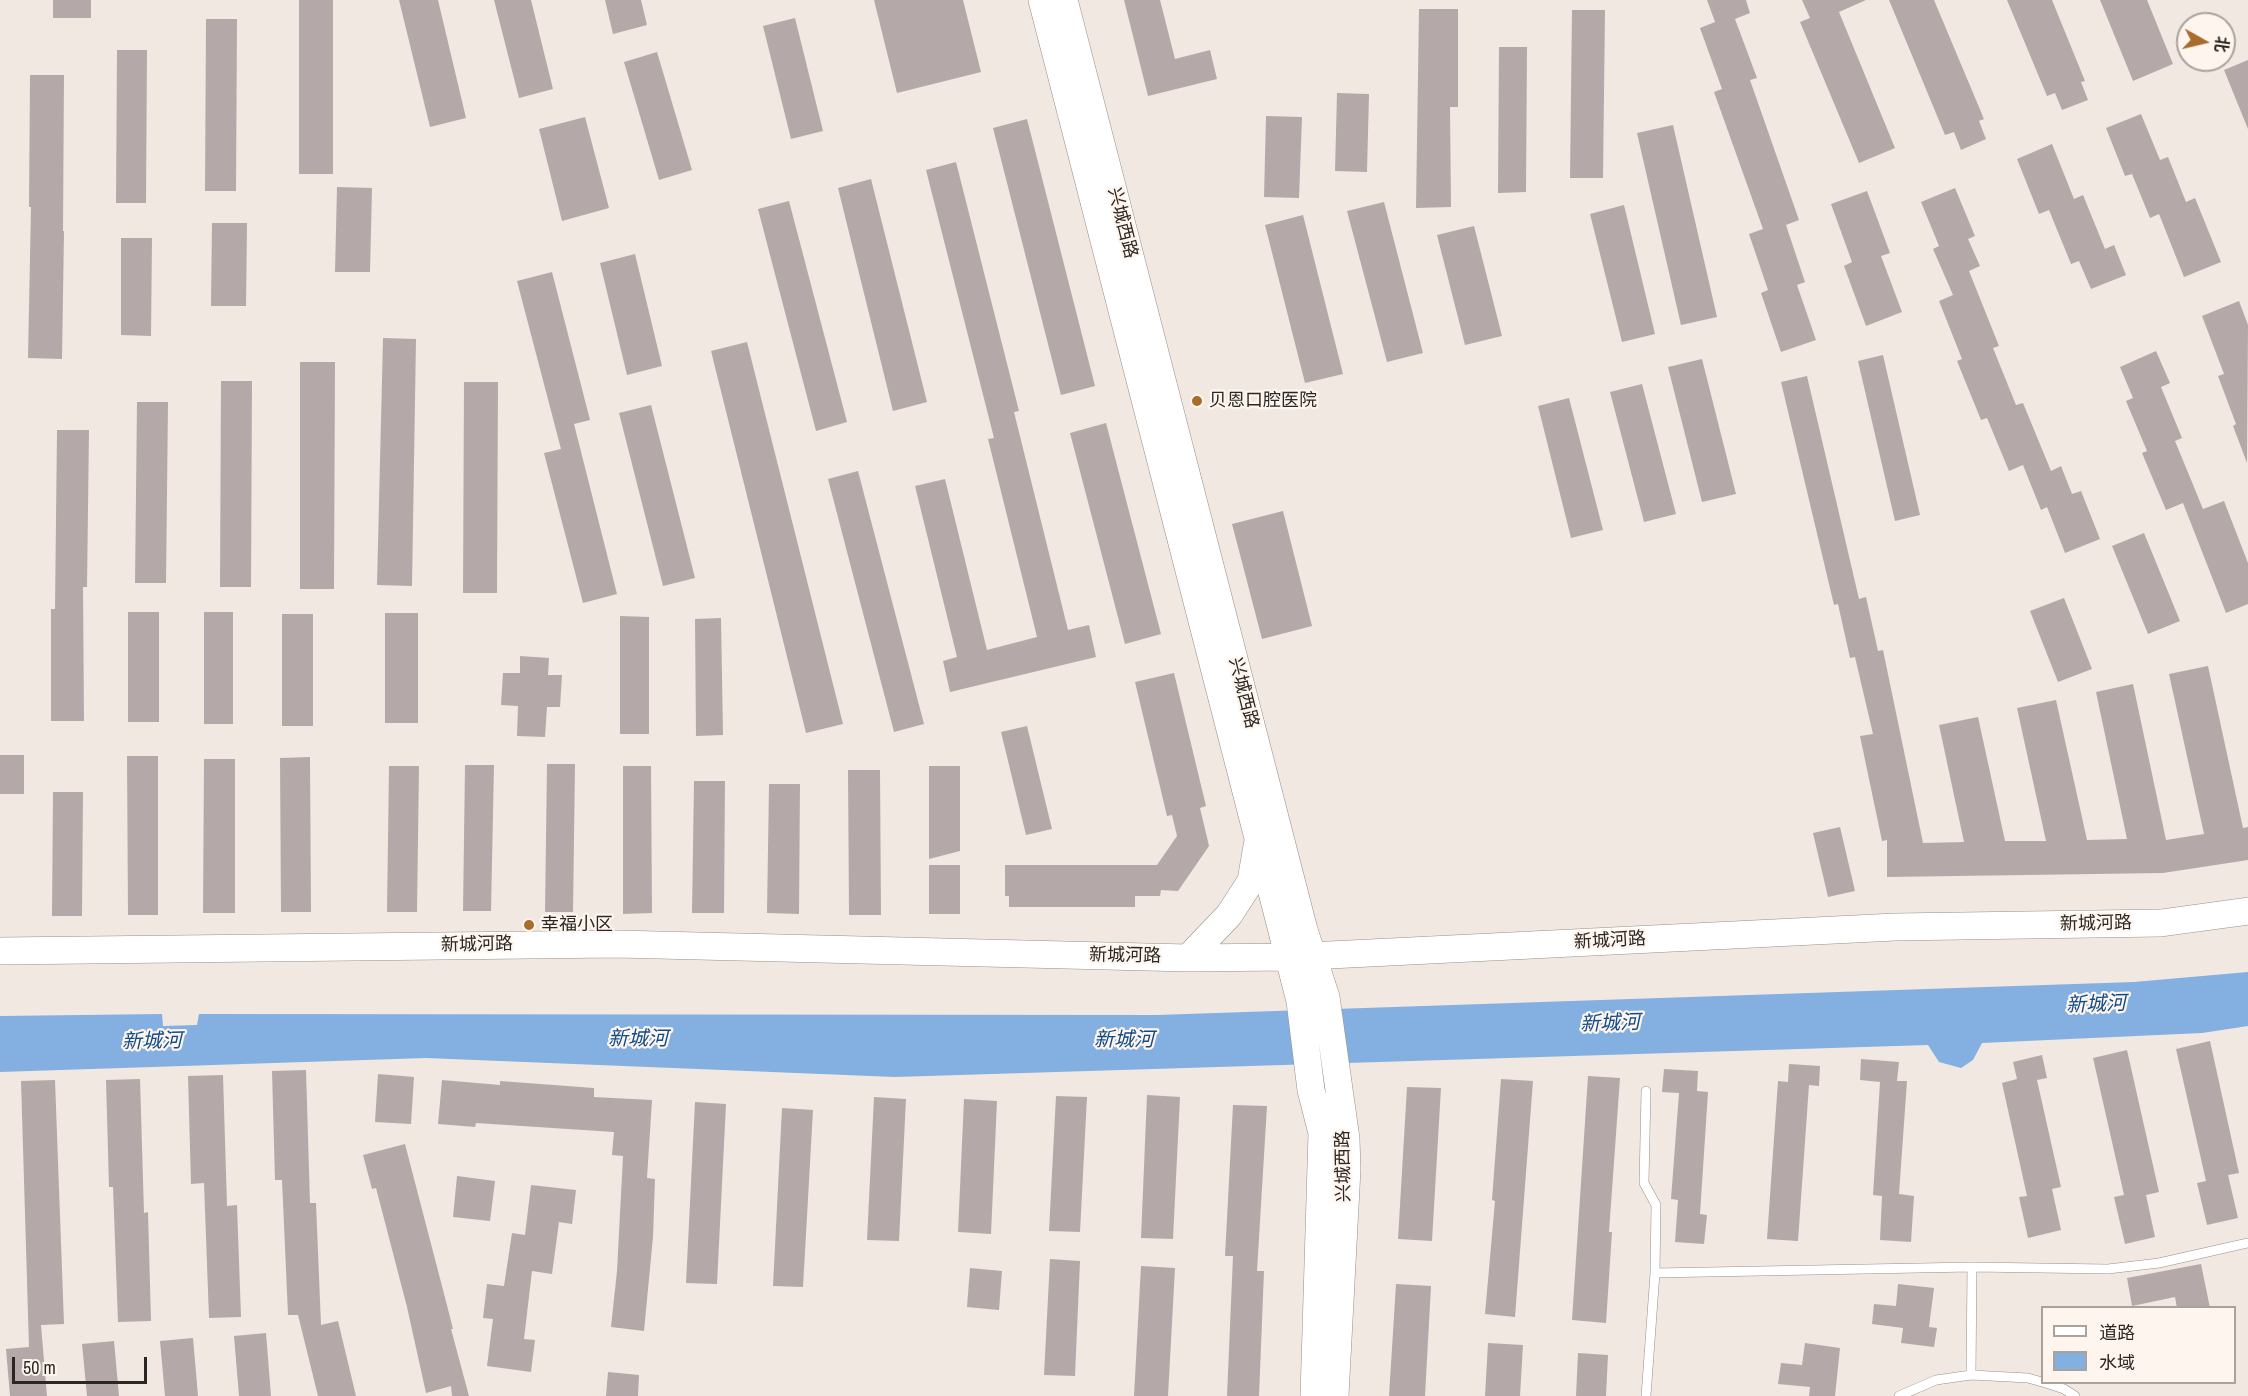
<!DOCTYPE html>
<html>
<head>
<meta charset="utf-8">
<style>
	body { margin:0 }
	#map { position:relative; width:2248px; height:1396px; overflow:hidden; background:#f1e8e1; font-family:"Archivo Narrow","Noto Sans SC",sans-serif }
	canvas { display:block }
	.legend { position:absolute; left:2041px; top:1306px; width:195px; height:78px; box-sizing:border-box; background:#fef5ee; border:2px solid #a9a39d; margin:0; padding:8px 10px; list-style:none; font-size:18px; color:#2a2724 }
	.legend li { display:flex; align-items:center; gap:12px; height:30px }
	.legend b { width:30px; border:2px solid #a9a39d }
	.north { position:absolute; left:2176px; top:12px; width:60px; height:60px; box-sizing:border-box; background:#fef5ee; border:2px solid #a9a39d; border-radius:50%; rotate:98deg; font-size:16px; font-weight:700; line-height:24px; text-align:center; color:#2a2724 }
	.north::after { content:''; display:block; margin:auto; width:21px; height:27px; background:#a86c2e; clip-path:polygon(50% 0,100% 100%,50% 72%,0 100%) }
	.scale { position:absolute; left:12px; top:1357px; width:135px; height:27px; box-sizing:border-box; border:3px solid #2a2724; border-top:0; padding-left:8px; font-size:18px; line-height:21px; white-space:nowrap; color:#2a2724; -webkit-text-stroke:4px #fef5ee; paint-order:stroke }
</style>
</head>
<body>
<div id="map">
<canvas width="2248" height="1396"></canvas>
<ul class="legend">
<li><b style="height:8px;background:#fff"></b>道路</li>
<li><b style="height:16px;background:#84afe1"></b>水域</li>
</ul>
<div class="north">北</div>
<div class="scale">50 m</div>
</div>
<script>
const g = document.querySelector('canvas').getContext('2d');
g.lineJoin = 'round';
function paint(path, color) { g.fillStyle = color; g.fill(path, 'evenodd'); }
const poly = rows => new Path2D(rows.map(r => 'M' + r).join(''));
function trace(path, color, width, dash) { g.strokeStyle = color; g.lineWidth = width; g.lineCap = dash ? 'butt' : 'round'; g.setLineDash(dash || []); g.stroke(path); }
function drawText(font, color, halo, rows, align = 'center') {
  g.font = font + ' "Archivo Narrow","Noto Sans SC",sans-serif'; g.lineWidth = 4.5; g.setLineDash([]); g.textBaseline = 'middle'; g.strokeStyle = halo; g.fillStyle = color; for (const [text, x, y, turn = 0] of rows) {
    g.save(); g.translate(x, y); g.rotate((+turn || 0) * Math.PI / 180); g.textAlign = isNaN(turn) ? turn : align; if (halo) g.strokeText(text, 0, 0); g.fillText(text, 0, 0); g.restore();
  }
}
paint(poly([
	[2248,972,2248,1026,2202,1033,1982,1043,1973,1060,1961,1068,1939,1062,1928,1045,895,1077,426,1058,0,1072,0,1016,162,1014,163,1026,197,1025,199,1014,1157,1015,2134,982]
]), '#84afe1');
paint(poly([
	[53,0,91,0,91,18,53,18],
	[299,0,333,0,333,174,299,174],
	[399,0,438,0,466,118,430,127],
	[494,0,531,0,553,89,519,98],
	[605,0,641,0,647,25,613,34],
	[874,0,963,0,981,72,897,93],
	[1124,0,1160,0,1175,59,1210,50,1217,79,1148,96],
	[1707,0,1746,0,1750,13,1735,19,1757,78,1750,80,1799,220,1786,225,1805,282,1797,285,1816,340,1781,352,1761,293,1768,290,1749,234,1763,229,1714,92,1722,89,1700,28,1715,22],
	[1802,0,1866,0,1839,12,1895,148,1859,163,1800,22,1810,18],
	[1889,0,1934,0,1984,119,1979,121,1986,139,1961,150,1954,132,1945,135],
	[2007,0,2052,0,2085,81,2081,82,2088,100,2062,110,2055,93,2047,96],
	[2100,0,2147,0,2173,64,2133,81],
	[1419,9,1458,9,1458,107,1450,107,1451,207,1416,208],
	[1572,10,1605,10,1603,178,1570,178],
	[795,18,823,131,791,139,763,26],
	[206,19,237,19,236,191,205,191],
	[1499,47,1527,47,1526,192,1498,193],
	[117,50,147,50,146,203,116,203],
	[657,52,692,170,659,180,624,62],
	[2248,60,2248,129,2224,70],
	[30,75,64,75,63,231,64,231,62,359,28,358,31,207,29,207],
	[1337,93,1369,94,1367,172,1335,171],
	[2141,114,2160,160,2168,157,2186,202,2195,198,2221,262,2184,277,2159,214,2150,218,2132,174,2125,176,2106,128],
	[1266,116,1302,117,1299,198,1264,197],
	[585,117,609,208,562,221,539,129],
	[1027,119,1095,386,1061,395,993,128],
	[1673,125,1717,317,1681,325,1637,133],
	[2052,144,2074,199,2083,195,2105,249,2114,245,2126,275,2091,289,2079,261,2071,264,2049,210,2039,214,2017,159],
	[956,162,1019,411,1014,412,1068,630,1089,625,1096,657,950,692,943,661,957,657,915,486,945,479,987,650,1037,637,988,439,994,438,926,170],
	[871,179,927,402,893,411,838,188],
	[337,187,372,188,370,272,335,272],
	[1955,188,1975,236,1968,239,1980,266,1969,271,1999,346,1993,348,2016,405,2023,403,2051,471,2061,466,2072,494,2081,491,2100,539,2065,553,2047,507,2041,510,2023,465,2009,471,1987,418,1981,420,1957,361,1962,359,1939,301,1953,295,1933,249,1939,246,1921,202],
	[1867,191,1890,253,1881,256,1902,312,1866,326,1844,266,1852,262,1831,204],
	[789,201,847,422,816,431,758,209],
	[1384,202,1423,353,1387,362,1347,211],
	[1624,205,1655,334,1622,342,1590,214],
	[1303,215,1343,374,1305,383,1265,225],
	[212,223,247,223,246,306,211,306],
	[1474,226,1502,336,1465,345,1437,235],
	[121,238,152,238,151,336,121,335],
	[635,254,662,366,627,375,600,263],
	[552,272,590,420,574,424,617,594,583,603,544,453,561,449,517,281],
	[2239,301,2248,325,2247,463,2233,426,2236,424,2218,376,2224,374,2202,316],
	[383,338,416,339,412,586,377,585],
	[747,342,843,724,806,733,711,351],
	[2156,351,2170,383,2161,387,2182,438,2175,441,2203,509,2224,501,2248,563,2248,604,2226,613,2183,503,2166,510,2142,453,2147,451,2126,401,2133,398,2120,367],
	[1883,355,1920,515,1895,521,1858,361],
	[1702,359,1736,494,1702,502,1668,367],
	[300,362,335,362,334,589,300,589],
	[1807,376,1859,599,1866,597,1878,651,1883,650,1923,843,1964,842,1939,725,1978,717,2005,841,2046,841,2017,708,2056,700,2087,840,2127,839,2096,692,2133,684,2166,840,2204,834,2169,674,2208,666,2243,828,2248,827,2248,860,2163,873,1887,877,1887,840,1882,841,1860,736,1873,734,1855,657,1850,658,1838,604,1834,605,1781,382],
	[221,381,252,381,251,587,220,587],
	[464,382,498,382,497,593,463,593],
	[1642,384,1676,514,1644,522,1610,392],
	[1569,398,1603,530,1571,538,1538,406],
	[137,402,168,402,166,583,135,583],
	[651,405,695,578,663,586,619,413],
	[1106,423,1161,634,1125,644,1070,433],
	[57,430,89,430,87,587,83,587,84,721,51,721,51,609,55,609],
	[858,471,924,724,894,732,828,479],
	[1283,511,1312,626,1262,639,1232,524],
	[2144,533,2180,621,2148,634,2112,546],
	[2064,598,2092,669,2058,682,2030,611],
	[128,612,159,612,159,722,128,722],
	[204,612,233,612,233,724,204,724],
	[385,613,418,613,418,723,385,723],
	[282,614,313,614,313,726,282,726],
	[620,616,649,617,649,734,620,734],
	[721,618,723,735,696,736,695,619],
	[520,656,549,658,548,675,562,675,560,707,547,707,545,737,517,736,518,706,501,705,503,673,520,673],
	[1174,673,1206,806,1200,808,1209,846,1178,891,1161,890,1160,896,1135,896,1135,907,1009,907,1009,896,1005,896,1005,865,1157,865,1177,836,1172,815,1167,816,1135,682],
	[1027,726,1052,829,1026,835,1001,732],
	[0,755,24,755,24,794,0,794],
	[127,756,158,756,158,915,128,915],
	[310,757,311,912,281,912,280,758],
	[204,759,235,759,235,913,203,913],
	[547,764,575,764,573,912,545,912],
	[465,765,494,765,491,911,463,911],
	[389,766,419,766,417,912,387,912],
	[623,766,651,766,652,913,623,914],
	[929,766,960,766,960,851,929,859],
	[848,770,880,770,881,915,849,915],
	[694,781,725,781,724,913,692,913],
	[769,784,800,784,799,914,767,913],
	[53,792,83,792,82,916,52,916],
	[1840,827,1855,891,1828,897,1813,833],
	[929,865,960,865,960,914,929,914],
	[2210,1041,2239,1173,2228,1175,2238,1218,2207,1225,2197,1183,2206,1181,2176,1049],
	[2127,1050,2159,1192,2146,1195,2155,1237,2125,1244,2114,1197,2124,1195,2093,1058],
	[2042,1055,2047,1078,2037,1080,2061,1187,2052,1189,2061,1230,2028,1238,2019,1197,2027,1196,2002,1083,2017,1079,2013,1062],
	[1861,1059,1899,1062,1897,1081,1907,1081,1899,1194,1914,1196,1911,1242,1880,1240,1882,1196,1873,1195,1880,1082,1860,1080],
	[1789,1064,1820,1066,1819,1086,1809,1085,1798,1241,1767,1239,1778,1081,1788,1082],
	[1664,1069,1698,1071,1697,1091,1708,1092,1700,1214,1707,1215,1704,1244,1675,1242,1678,1200,1671,1199,1679,1093,1662,1092],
	[306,1070,310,1203,316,1203,321,1325,338,1321,356,1396,318,1396,298,1315,288,1315,282,1180,275,1180,272,1071],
	[378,1074,414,1077,411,1124,375,1122],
	[223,1075,227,1206,237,1205,241,1317,209,1318,204,1183,191,1184,188,1076],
	[1588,1076,1620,1078,1609,1232,1612,1232,1606,1323,1572,1320],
	[140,1079,144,1213,148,1212,151,1321,118,1322,113,1187,109,1187,106,1080],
	[1501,1079,1533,1081,1515,1317,1485,1314,1495,1201,1492,1200],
	[55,1080,64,1324,41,1325,47,1396,10,1396,6,1349,29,1347,21,1081],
	[442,1080,500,1085,500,1081,594,1088,594,1097,652,1100,647,1178,655,1179,653,1237,644,1331,611,1327,617,1271,623,1156,612,1155,614,1132,476,1123,475,1127,438,1124],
	[1407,1087,1441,1088,1432,1241,1398,1239],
	[1147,1095,1180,1097,1173,1239,1141,1238],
	[1056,1096,1087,1097,1080,1232,1049,1231],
	[874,1097,906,1099,899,1241,867,1240],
	[964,1099,997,1101,991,1234,958,1232],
	[695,1102,726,1104,717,1284,686,1283],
	[1233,1105,1267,1106,1257,1271,1264,1271,1259,1396,1227,1396,1233,1256,1225,1256],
	[782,1108,813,1110,803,1287,773,1286],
	[405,1144,449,1313,453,1329,451,1329,469,1396,452,1396,451,1386,426,1393,407,1307,376,1188,372,1189,363,1155],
	[457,1176,495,1181,490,1221,453,1217],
	[531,1185,576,1190,572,1224,559,1222,552,1274,532,1271,524,1339,535,1340,531,1372,487,1366,493,1319,483,1318,487,1284,504,1286,512,1233,525,1235],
	[1050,1259,1080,1261,1075,1376,1044,1375],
	[2201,1264,2210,1308,2177,1308,2175,1297,2132,1306,2127,1278],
	[1141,1266,1175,1268,1168,1396,1134,1396],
	[970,1268,1002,1271,999,1310,967,1307],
	[1396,1284,1431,1286,1425,1396,1389,1396],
	[1898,1284,1934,1288,1929,1327,1937,1328,1934,1347,1901,1343,1903,1328,1872,1324,1874,1304,1896,1306],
	[266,1333,271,1396,239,1396,234,1336],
	[193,1338,198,1396,165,1396,160,1341],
	[114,1341,119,1396,87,1396,82,1344],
	[1488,1343,1523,1345,1520,1396,1485,1396],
	[1805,1343,1840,1348,1835,1396,1809,1396,1810,1387,1778,1384,1781,1363,1802,1365],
	[1578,1353,1608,1355,1606,1396,1576,1396],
	[608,1372,639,1375,638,1396,606,1396]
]), '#b4a9a8');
const lane = poly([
	[1646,1091,1644,1183,1656,1205,1655,1273,1646,1396],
	[1655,1273,1972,1267,2108,1269,2159,1263,2248,1243],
	[1971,1375,1972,1267],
	[2043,1382,2064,1389,2075,1396],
	[1899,1396,1936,1380,1971,1375,2028,1378,2042,1382]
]);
const secondary = poly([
	[1042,0,1300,1001,1311,1090,1322,1133,1314,1396],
	[1064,0,1304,930,1326,997,1346,1139,1347,1169,1335,1396],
	[0,951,617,944,1188,958,1289,957,1895,927,2161,923,2248,911],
	[1188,958,1229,915,1251,881,1257,846]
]);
trace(lane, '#978f88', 10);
trace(secondary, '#978f88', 28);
trace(lane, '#fff', 9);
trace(secondary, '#fff', 27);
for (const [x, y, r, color] of [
	[1197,401,6,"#a86c2e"],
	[529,925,6,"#a86c2e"]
]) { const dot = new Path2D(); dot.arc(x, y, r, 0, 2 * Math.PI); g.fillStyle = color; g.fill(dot); trace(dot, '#fef5ee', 2); }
drawText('18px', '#2a2724', '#fef5ee', [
	["兴城西路",1122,223,76],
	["兴城西路",1243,693,76],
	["新城河路",2096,924,-1],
	["新城河路",1610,941,-3],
	["新城河路",477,945,-1],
	["新城河路",1125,956,1],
	["兴城西路",1344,1166,-91]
]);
drawText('18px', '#2a2724', '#fef5ee', [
	["贝恩口腔医院",1209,401],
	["幸福小区",541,925]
], 'left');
drawText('italic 20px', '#0e4b87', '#fef5ee', [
	["新城河",2096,1005,-2],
	["新城河",1610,1024,-2],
	["新城河",638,1040],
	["新城河",1124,1041],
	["新城河",152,1042,-1]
]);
</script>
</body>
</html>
